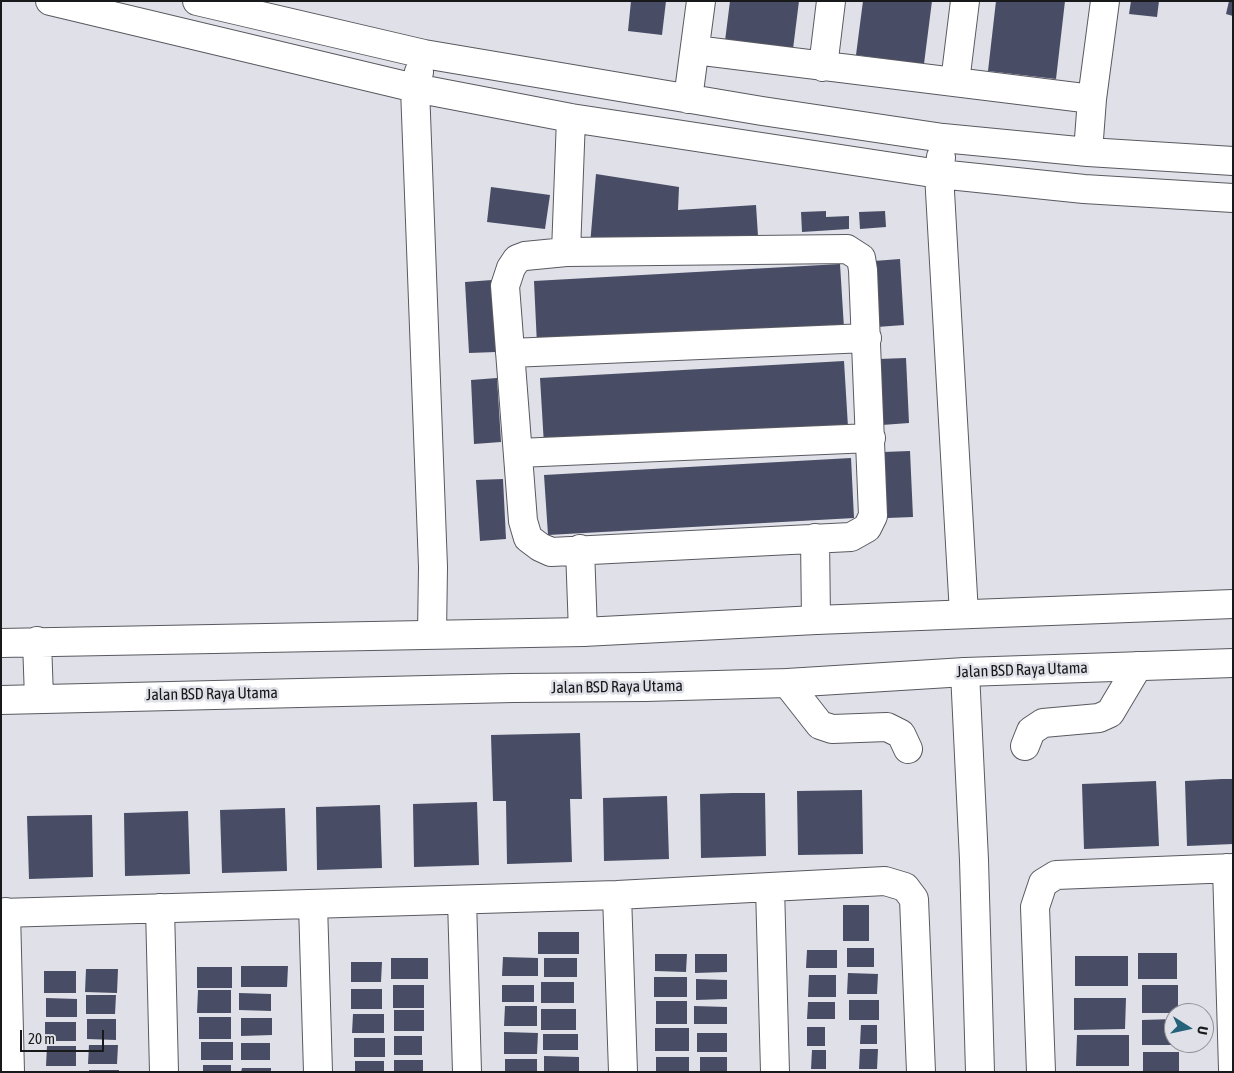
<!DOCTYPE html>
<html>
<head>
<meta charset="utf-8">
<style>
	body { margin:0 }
	#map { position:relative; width:1234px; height:1073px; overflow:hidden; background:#dfe0e8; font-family:"Asap Condensed",sans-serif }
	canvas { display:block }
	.frame { position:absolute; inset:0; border:2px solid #18191b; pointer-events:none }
	.north { position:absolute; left:1164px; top:1003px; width:50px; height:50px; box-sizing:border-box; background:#dfe0e8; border:1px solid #8f9096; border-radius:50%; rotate:100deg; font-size:14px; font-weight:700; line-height:20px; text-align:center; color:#18191b }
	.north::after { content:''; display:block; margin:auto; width:18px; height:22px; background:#26637a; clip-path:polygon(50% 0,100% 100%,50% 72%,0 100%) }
	.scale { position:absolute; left:20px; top:1030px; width:84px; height:22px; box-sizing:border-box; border:2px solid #18191b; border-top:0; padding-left:6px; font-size:15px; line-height:18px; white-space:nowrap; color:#18191b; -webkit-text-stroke:4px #dfe0e8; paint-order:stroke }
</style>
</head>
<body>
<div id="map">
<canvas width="1234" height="1073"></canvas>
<div class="frame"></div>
<div class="north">U</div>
<div class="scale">20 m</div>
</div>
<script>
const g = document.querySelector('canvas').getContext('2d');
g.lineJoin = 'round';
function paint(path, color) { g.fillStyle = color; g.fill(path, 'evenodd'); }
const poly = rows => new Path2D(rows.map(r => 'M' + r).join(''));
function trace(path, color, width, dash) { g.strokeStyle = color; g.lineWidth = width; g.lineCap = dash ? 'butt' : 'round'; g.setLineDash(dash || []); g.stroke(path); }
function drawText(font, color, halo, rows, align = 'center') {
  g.font = font + ' "Asap Condensed",sans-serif'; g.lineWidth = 5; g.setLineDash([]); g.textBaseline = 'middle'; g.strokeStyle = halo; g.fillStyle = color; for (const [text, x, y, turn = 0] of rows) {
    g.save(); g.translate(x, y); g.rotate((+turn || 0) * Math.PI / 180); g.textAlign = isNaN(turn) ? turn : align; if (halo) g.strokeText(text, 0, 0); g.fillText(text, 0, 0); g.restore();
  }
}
paint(poly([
	[631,1,666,1,662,35,628,31],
	[730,1,799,1,793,49,725,41],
	[863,1,932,1,924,64,856,55],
	[996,1,1065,1,1056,79,988,71],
	[1131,1,1159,1,1157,17,1129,14],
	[1229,1,1233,1,1233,16,1226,14],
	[596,174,679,187,678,210,756,205,758,236,590,245],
	[491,187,550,195,545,229,487,222],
	[826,211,826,217,849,216,849,229,802,232,801,212],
	[885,211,886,227,860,229,859,212],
	[900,259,904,325,877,327,874,261],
	[840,264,844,328,537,345,534,281],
	[492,280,496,352,469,353,465,282],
	[906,358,909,423,882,425,879,359],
	[844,361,848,427,544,445,540,378],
	[497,378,501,442,474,444,471,380],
	[910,451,913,517,887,518,883,452],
	[851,458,854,518,548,535,544,475],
	[503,479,506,539,480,541,476,480],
	[580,733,582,799,570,799,572,862,507,864,506,801,493,801,491,735],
	[1222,779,1233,779,1233,844,1187,846,1185,781],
	[1156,781,1159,846,1084,849,1082,784],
	[862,790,863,854,798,855,797,791],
	[733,793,765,793,766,856,701,858,700,794],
	[667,796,669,859,604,861,603,798],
	[477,802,479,865,414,867,413,804],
	[380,805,382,868,317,870,316,807],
	[285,808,287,871,222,873,220,810],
	[188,811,190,874,125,876,124,813],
	[92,815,93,877,29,879,27,816],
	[843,905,869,905,869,941,843,941],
	[538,932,579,932,579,954,538,954],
	[847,948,874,948,874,967,847,967],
	[807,950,837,950,837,968,806,968],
	[1138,953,1177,953,1177,979,1138,979],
	[655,954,687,954,686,972,655,971],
	[695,954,727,954,727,972,695,973],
	[1075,956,1128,956,1128,986,1075,986],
	[503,957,538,958,538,976,502,976],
	[391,958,428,958,428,979,391,979],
	[544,958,577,958,577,977,544,977],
	[351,962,382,962,381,982,351,982],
	[241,966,288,966,287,987,241,987],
	[197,967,232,967,232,988,197,988],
	[86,969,118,969,117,993,85,992],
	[44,971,76,971,76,993,44,993],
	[848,973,878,974,877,994,847,994],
	[809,975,836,975,836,997,808,997],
	[654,977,687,977,687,997,654,997],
	[696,979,727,980,727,999,696,1000],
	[541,982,574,982,574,1003,541,1003],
	[393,985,424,985,424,1008,393,1008],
	[502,985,534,985,534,1002,502,1002],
	[1142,985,1178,985,1178,1013,1142,1013],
	[351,989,382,989,382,1009,351,1009],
	[198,990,231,990,231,1013,197,1013],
	[239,993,271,994,271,1011,239,1010],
	[86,995,116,995,115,1014,86,1014],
	[46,998,77,999,77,1017,46,1017],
	[1074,998,1126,998,1125,1029,1074,1030],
	[849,1000,879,1000,879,1020,849,1020],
	[656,1001,687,1001,687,1024,656,1024],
	[808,1002,835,1002,835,1019,807,1019],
	[505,1006,537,1006,537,1026,504,1026],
	[694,1006,727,1007,727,1024,694,1024],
	[541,1009,576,1009,576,1030,541,1030],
	[394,1010,424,1010,424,1031,394,1031],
	[353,1014,384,1014,384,1033,352,1033],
	[199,1017,231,1017,231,1039,199,1039],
	[241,1018,272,1018,272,1035,241,1036],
	[87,1019,116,1019,116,1040,87,1039],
	[1174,1019,1174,1043,1178,1043,1178,1045,1142,1045,1142,1020],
	[45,1022,76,1022,76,1041,45,1041],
	[861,1025,877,1025,877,1044,860,1044],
	[807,1027,825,1027,825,1046,807,1046],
	[655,1028,689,1028,689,1051,655,1051],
	[504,1032,538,1033,537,1054,504,1054],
	[697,1033,727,1033,727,1052,697,1052],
	[543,1034,578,1034,578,1050,543,1050],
	[1077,1035,1129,1035,1129,1066,1076,1066],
	[394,1036,422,1036,422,1055,394,1055],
	[354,1038,385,1038,385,1057,354,1057],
	[201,1042,233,1042,233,1060,201,1060],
	[241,1043,270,1043,270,1060,241,1060],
	[89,1045,118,1045,117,1064,88,1064],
	[47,1046,76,1046,76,1066,46,1066],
	[860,1049,878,1049,877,1069,859,1069],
	[812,1050,826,1050,826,1069,811,1069],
	[1143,1052,1179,1052,1179,1072,1143,1072],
	[544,1056,579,1057,579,1072,544,1072],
	[656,1057,689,1057,689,1072,656,1072],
	[700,1057,727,1057,727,1072,700,1072],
	[505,1059,537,1059,537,1072,505,1072],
	[394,1060,423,1060,423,1072,394,1072],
	[355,1061,384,1061,384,1072,355,1072],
	[203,1065,231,1065,231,1072,203,1072],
	[242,1068,271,1068,271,1072,241,1072],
	[89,1070,119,1070,119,1072,89,1072]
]), '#494c65');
const minor = poly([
	[50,1,415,88,571,118,939,174,1084,189,1233,198],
	[197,1,424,54,762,111,943,138,1088,152,1233,161],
	[695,50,1092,99],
	[823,67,831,1],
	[419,72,415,88,433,567,432,634],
	[955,82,965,1],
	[688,99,701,1],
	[1088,152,1092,99,1105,1],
	[941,157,939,174,964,614],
	[847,249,861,258,863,270,873,516,867,528,851,537,551,552,540,547,528,538,523,521,505,286,511,268,517,259,525,256,566,252,847,249],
	[566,252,571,118],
	[510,353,867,338],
	[518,453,871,438],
	[815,538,816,620],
	[580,549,583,632],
	[965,672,974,860,980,1072],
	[787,683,820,725,832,729,887,727,901,734,908,749],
	[1025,746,1031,731,1043,723,1099,718,1110,713,1138,666],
	[1227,868,1233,1069],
	[770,887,775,1072],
	[617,895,623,1072],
	[462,900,467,1072],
	[313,904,318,1072],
	[160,908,164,1072],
	[6,912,10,1072],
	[1,913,617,895,885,881,905,887,914,899,921,1072],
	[1041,1072,1035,907,1043,883,1056,875,1233,868]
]);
const major = poly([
	[37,641,39,698],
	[1,643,583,632,816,620,1233,604],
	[1,700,513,688,646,687,787,683,965,672,1233,663]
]);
trace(minor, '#595a60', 30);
trace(major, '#595a60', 30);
trace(minor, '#fff', 28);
trace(major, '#fff', 28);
drawText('16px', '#18191b', '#dfe0e8', [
	["Jalan BSD Raya Utama",1022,670,-2],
	["Jalan BSD Raya Utama",617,687,-1],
	["Jalan BSD Raya Utama",212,694,-1]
]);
</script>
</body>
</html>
